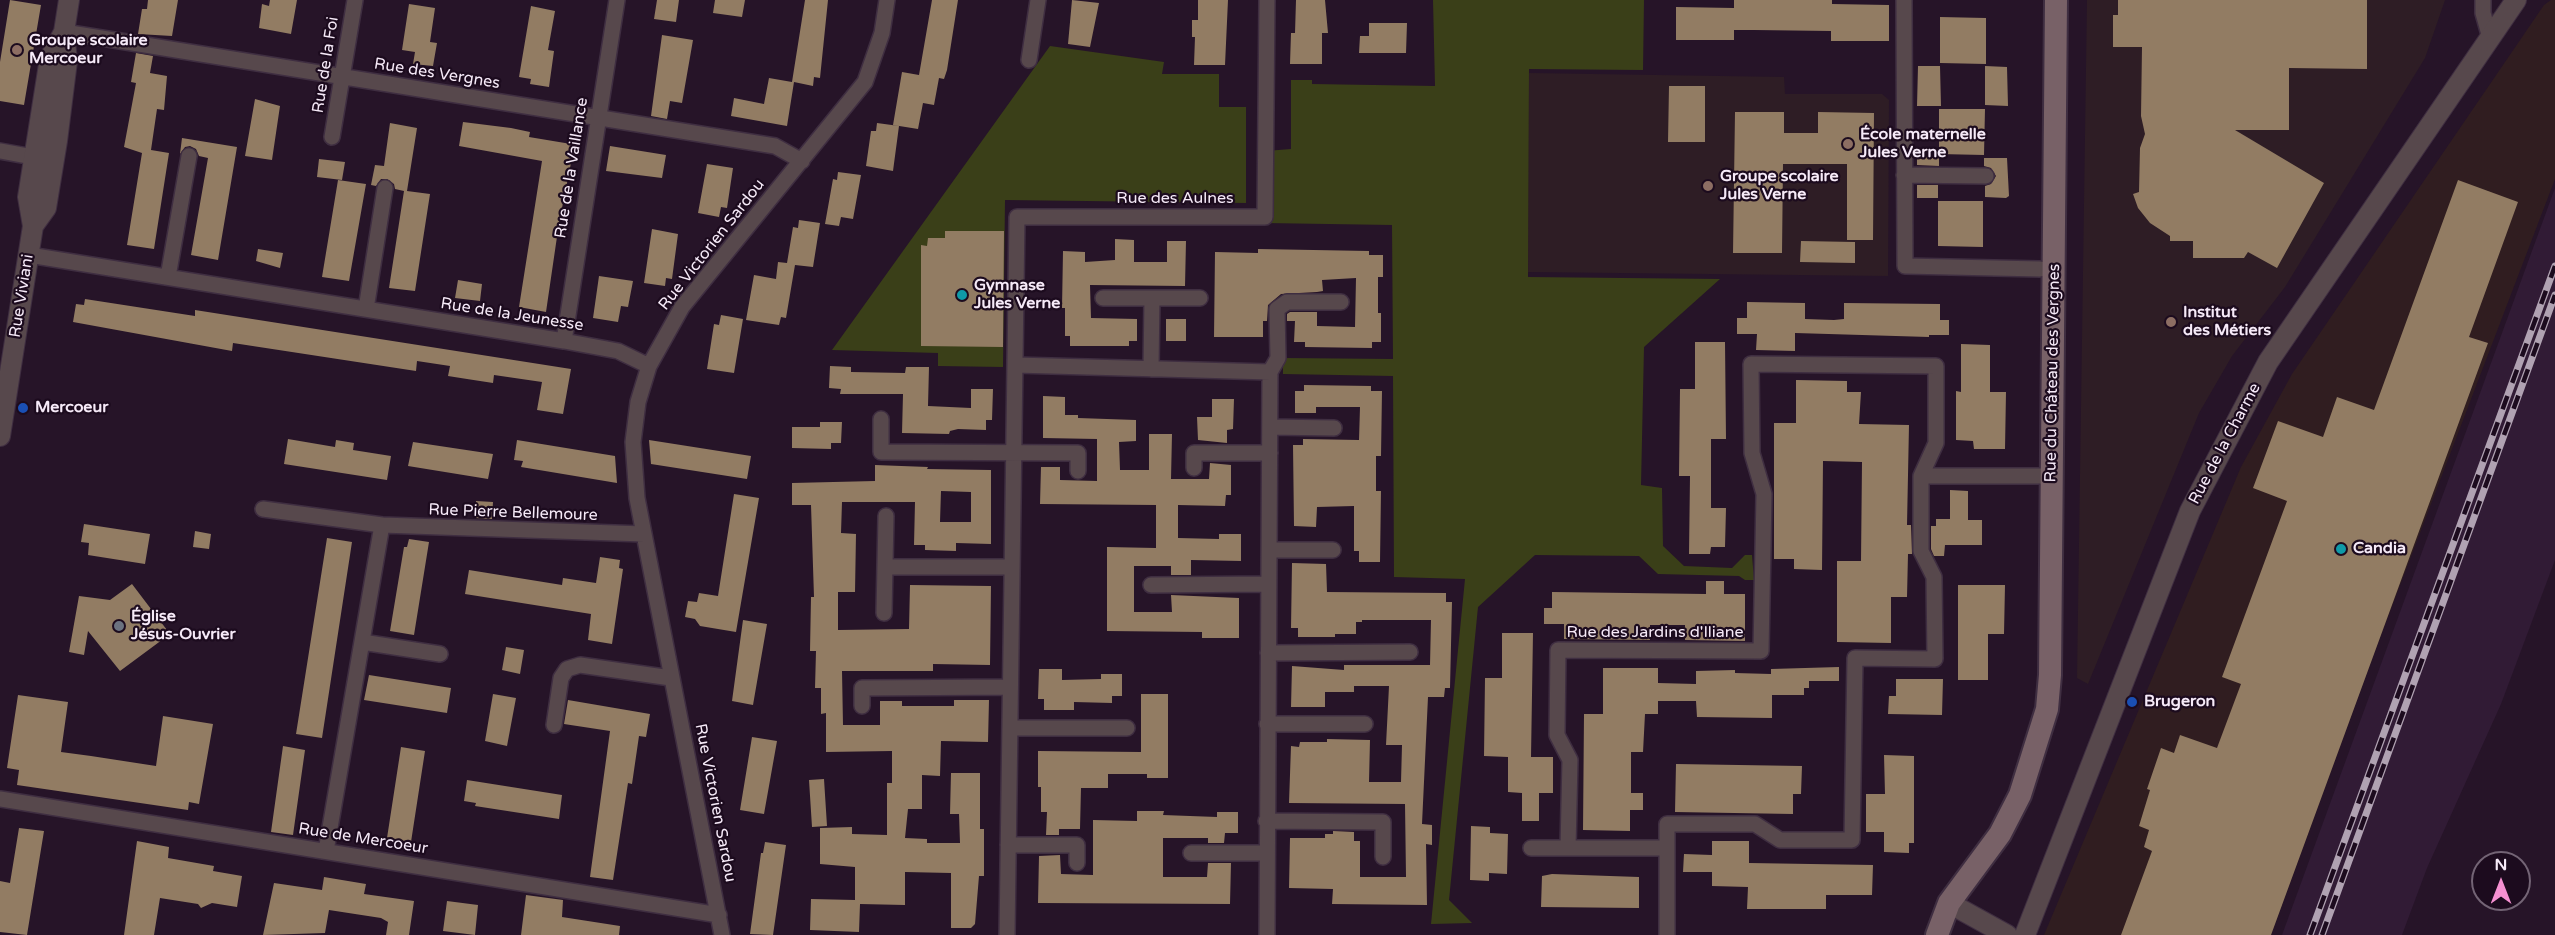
<!DOCTYPE html>
<html>
<head>
<meta charset="utf-8">
<style>
	body { margin:0 }
	#map { position:relative; width:2555px; height:935px; overflow:hidden; background:#261428; font-family:"Varela Round",sans-serif }
	canvas { display:block }
	.north { position:absolute; left:2471px; top:851px; width:60px; height:60px; box-sizing:border-box; background:#1c0b1e; border:2px solid #736475; border-radius:50%; rotate:0deg; font-size:16px; font-weight:700; line-height:24px; text-align:center; color:#f6eaf8 }
	.north::after { content:''; display:block; margin:auto; width:21px; height:27px; background:#f590d1; clip-path:polygon(50% 0,100% 100%,50% 72%,0 100%) }
</style>
</head>
<body>
<div id="map">
<canvas width="2555" height="935"></canvas>
<div class="north">N</div>
</div>
<script>
const g = document.querySelector('canvas').getContext('2d');
g.lineJoin = 'round';
function paint(path, color) { g.fillStyle = color; g.fill(path, 'evenodd'); }
const poly = rows => new Path2D(rows.map(r => 'M' + r).join(''));
function trace(path, color, width, dash) { g.strokeStyle = color; g.lineWidth = width; g.lineCap = dash ? 'butt' : 'round'; g.setLineDash(dash || []); g.stroke(path); }
function drawText(font, color, halo, rows, align = 'center') {
  g.font = font + ' "Varela Round",sans-serif'; g.lineWidth = 4.5; g.setLineDash([]); g.textBaseline = 'middle'; g.strokeStyle = halo; g.fillStyle = color; for (const [text, x, y, turn = 0] of rows) {
    g.save(); g.translate(x, y); g.rotate((+turn || 0) * Math.PI / 180); g.textAlign = isNaN(turn) ? turn : align; if (halo) g.strokeText(text, 0, 0); g.fillText(text, 0, 0); g.restore();
  }
}
paint(poly([
	[2555,188,2555,560,2501,704,2427,868,2402,935,2282,935]
]), '#311b35');
paint(poly([
	[2551,0,2555,0,2555,179,2378,643,2271,935,2044,935,2241,467,2292,374,2544,5]
]), '#301d20');
paint(poly([
	[2087,0,2445,0,2425,58,2285,287,2232,356,2199,413,2088,684,2077,678],
	[1529,73,1784,77,1785,94,1882,94,1889,100,1888,276,1528,272]
]), '#2e1d25');
paint(poly([
	[1433,0,1644,0,1643,70,1529,69,1528,277,1720,279,1644,347,1641,485,1662,488,1663,546,1684,566,1732,568,1745,555,1752,555,1754,580,1745,580,1739,576,1658,574,1639,556,1535,555,1478,607,1449,900,1472,923,1431,924,1465,579,1394,577,1393,376,1283,374,1283,358,1393,359,1392,225,1265,223,1266,151,1291,149,1291,80,1312,80,1312,84,1435,86],
	[1050,46,1164,62,1162,74,1219,74,1219,107,1246,107,1246,203,1005,200,1003,367,938,366,938,353,832,350]
]), '#3a3f18');
paint(poly([
	[10,0,41,5,24,105,0,101,0,62],
	[148,0,178,0,172,36,138,34,142,9,147,9],
	[270,0,297,0,291,34,259,28,262,4,269,6],
	[657,0,679,0,676,22,654,19],
	[715,0,745,0,742,17,713,13],
	[805,0,828,0,820,78,814,77,813,86,794,82,787,126,731,116,734,98,764,104,769,78,792,82],
	[932,0,958,0,947,70,944,79,939,78,934,105,923,103,918,129,893,125,902,72,919,75],
	[1072,0,1099,3,1090,47,1068,44],
	[1198,0,1228,0,1225,65,1194,65,1195,37,1192,37,1192,20,1198,20],
	[1296,0,1325,0,1328,33,1322,33,1322,64,1290,64,1291,33,1295,33],
	[1734,0,1832,0,1832,4,1889,5,1889,41,1831,41,1831,31,1754,30,1734,30,1734,40,1676,40,1676,7,1734,8],
	[2118,0,2367,0,2367,69,2289,68,2289,130,2235,130,2324,183,2277,268,2248,252,2244,258,2193,258,2193,241,2170,241,2170,236,2150,223,2138,208,2133,194,2139,192,2140,148,2145,134,2141,116,2142,47,2113,47,2113,15,2118,15],
	[409,4,435,8,430,42,437,43,433,66,413,64,415,52,402,50],
	[531,6,555,11,548,50,554,51,549,87,530,84,531,79,519,77],
	[1940,17,1986,18,1986,64,1940,63],
	[1369,23,1407,23,1406,53,1359,53,1360,36,1369,36],
	[662,35,693,40,682,103,670,101,667,119,651,116],
	[136,53,153,56,150,73,167,76,164,110,157,109,151,150,169,153,154,249,127,245,142,153,124,147,136,83,131,82],
	[1918,66,1940,66,1941,106,1917,106],
	[1985,66,2007,67,2008,106,1985,105],
	[1669,86,1705,86,1705,142,1668,142],
	[255,99,280,106,272,160,245,156],
	[1939,109,1985,109,1984,155,1939,154],
	[1735,112,1784,112,1784,133,1818,133,1818,112,1874,113,1873,240,1847,240,1847,164,1783,164,1782,253,1733,253],
	[463,122,511,128,530,132,529,137,571,144,570,152,573,153,559,223,546,312,519,307,542,161,459,146],
	[390,123,417,128,407,191,430,194,415,291,389,288,404,191,395,189,394,184,387,179,381,179,376,186,371,185,375,165,384,166],
	[877,123,899,126,893,171,866,166,871,131,876,131],
	[182,138,237,147,218,260,191,255,208,158,199,156,196,149,190,146,185,147,180,154],
	[610,146,666,155,662,178,606,171],
	[1917,157,1939,157,1939,166,1917,165],
	[1984,158,2007,158,2009,196,2006,198,1985,197,1985,186,1991,184,1996,176,1991,168,1984,166],
	[319,159,345,162,342,180,317,177],
	[707,164,733,168,727,208,721,207,719,217,698,213],
	[838,172,861,175,853,219,841,217,839,226,825,224,833,179,837,180],
	[338,180,366,184,349,281,322,277],
	[2458,180,2518,202,2469,337,2488,343,2271,935,2121,935,2152,851,2144,847,2149,830,2139,826,2150,790,2147,789,2161,748,2174,753,2180,735,2217,748,2241,684,2222,677,2287,501,2253,488,2278,421,2323,437,2337,397,2374,410],
	[1917,185,1938,185,1938,198,1917,198],
	[1938,201,1983,201,1983,247,1938,246],
	[799,220,820,223,813,267,795,265,786,318,781,317,779,325,746,320,754,275,776,279,778,262,787,263,793,227,798,228],
	[652,229,678,234,672,279,666,278,665,286,644,283],
	[945,231,1004,231,1003,347,921,346,921,245,927,246,928,238,945,238],
	[1115,239,1134,240,1134,262,1167,262,1167,241,1186,241,1185,286,1090,285,1091,318,1137,319,1137,341,1129,341,1129,346,1070,346,1070,336,1065,336,1065,308,1062,308,1063,251,1085,252,1085,262,1115,260],
	[1801,241,1855,242,1855,263,1800,262],
	[258,249,283,253,280,268,256,261],
	[1258,249,1369,251,1369,255,1383,255,1383,277,1378,277,1378,313,1381,313,1381,342,1372,342,1372,348,1305,347,1305,342,1294,342,1295,321,1287,321,1287,314,1290,312,1317,312,1317,326,1355,327,1356,278,1322,280,1323,291,1317,292,1281,294,1268,305,1267,321,1263,321,1263,337,1214,337,1215,252,1258,253],
	[599,276,633,281,628,307,621,306,618,322,593,318],
	[458,280,482,284,480,301,455,298],
	[85,299,195,316,195,310,571,369,563,414,537,410,542,382,494,375,493,383,467,379,448,376,450,366,417,361,416,371,233,343,232,351,73,322,76,304,84,305],
	[1747,302,1805,303,1805,319,1834,320,1844,319,1844,303,1940,304,1940,320,1949,320,1949,335,1929,335,1929,337,1795,333,1795,351,1756,350,1757,334,1737,334,1737,318,1747,318],
	[721,315,743,319,734,373,707,369,714,324,719,325],
	[1166,319,1186,319,1186,341,1166,341],
	[1695,342,1725,342,1726,439,1711,439,1711,508,1726,508,1725,547,1711,547,1710,554,1689,554,1690,476,1679,476,1680,389,1695,389],
	[1961,344,1990,345,1990,392,2006,392,2005,449,1974,449,1973,441,1956,440,1956,391,1961,392],
	[830,366,851,367,851,372,905,373,906,367,929,367,928,406,971,408,971,389,993,389,992,420,986,420,986,430,958,429,950,431,949,434,902,433,903,394,840,394,841,389,829,388],
	[1796,380,1847,381,1847,392,1861,392,1859,424,1909,425,1907,525,1911,525,1912,554,1908,554,1907,597,1891,597,1891,643,1837,642,1837,561,1861,561,1862,462,1823,461,1822,570,1794,569,1794,559,1774,559,1774,423,1796,423],
	[1304,385,1371,386,1371,391,1382,391,1381,456,1376,456,1376,491,1381,491,1380,562,1359,562,1359,551,1354,551,1354,506,1317,507,1316,527,1294,526,1293,445,1303,445,1303,439,1359,440,1360,407,1316,407,1316,413,1295,413,1295,391,1304,391],
	[1043,396,1065,397,1065,415,1078,415,1078,418,1136,420,1136,441,1119,442,1120,470,1149,470,1149,434,1172,434,1171,479,1209,479,1210,463,1231,465,1231,495,1226,495,1225,506,1178,505,1178,538,1219,539,1219,534,1241,534,1241,561,1191,560,1191,575,1171,575,1171,566,1134,566,1134,612,1172,612,1171,595,1239,598,1239,638,1202,638,1202,632,1107,631,1107,547,1156,548,1156,505,1040,504,1041,467,1060,467,1060,480,1097,481,1097,439,1043,438],
	[1212,399,1234,399,1233,429,1227,430,1227,443,1198,440,1197,417,1212,417],
	[820,422,842,422,841,443,831,443,831,449,792,448,792,427,820,427],
	[288,439,335,447,336,440,354,443,353,450,391,456,387,480,284,464],
	[517,440,615,456,617,483,521,467,523,461,514,460],
	[649,440,751,456,747,479,651,464],
	[413,442,493,454,488,479,408,466],
	[875,465,928,467,927,469,991,470,991,544,956,543,956,551,925,550,925,545,914,545,915,502,842,502,841,533,856,534,855,592,838,592,838,630,909,629,910,585,991,586,990,665,933,664,933,671,842,671,843,725,880,725,880,701,902,701,902,706,954,706,954,700,989,700,988,742,941,741,940,776,922,775,922,809,908,809,905,838,927,839,927,843,960,843,959,814,950,814,951,773,980,773,980,829,984,829,984,876,979,876,975,924,971,928,951,928,951,873,905,872,905,905,860,904,859,932,810,930,811,899,855,900,855,867,820,864,820,828,852,827,852,834,887,835,887,783,892,783,892,751,826,752,826,713,821,714,821,688,815,688,816,651,810,651,811,597,814,597,811,505,792,505,792,483,875,481],
	[941,491,971,492,971,522,940,522],
	[1950,490,1968,491,1968,520,1982,520,1982,545,1945,545,1944,556,1934,556,1931,549,1931,526,1936,526,1936,519,1950,519],
	[734,494,759,498,736,632,700,626,695,619,685,617,688,601,697,602,699,593,718,596],
	[476,501,493,502,492,519,475,518],
	[84,524,150,534,145,564,88,555,89,543,81,542],
	[195,531,211,534,209,549,193,547],
	[327,538,352,542,322,738,296,734],
	[409,539,429,542,414,635,390,631,404,547,407,547],
	[600,557,620,560,619,568,623,569,612,644,588,640,591,614,465,594,469,570,562,585,563,578,596,583],
	[1292,563,1326,564,1327,592,1446,593,1446,602,1452,602,1450,688,1445,688,1444,697,1428,697,1422,824,1432,825,1432,845,1426,844,1427,905,1332,904,1333,889,1289,888,1290,838,1325,838,1325,834,1333,834,1333,831,1354,832,1354,841,1360,841,1360,877,1406,877,1405,804,1289,803,1291,746,1299,747,1300,742,1327,742,1327,739,1370,740,1369,782,1401,782,1402,745,1386,745,1389,686,1354,686,1354,692,1325,692,1325,707,1291,707,1292,666,1344,670,1344,665,1430,665,1431,620,1362,620,1362,622,1356,622,1356,634,1335,634,1335,637,1298,637,1298,628,1291,628],
	[1706,581,1724,581,1724,594,1745,594,1745,641,1685,640,1685,625,1650,625,1650,640,1564,639,1564,624,1544,624,1544,608,1552,608,1552,592,1706,594],
	[132,584,170,634,120,671,88,631,84,655,69,652,79,596,110,600],
	[1958,585,2005,585,2004,634,1988,634,1988,680,1958,680],
	[743,620,767,624,753,705,732,701],
	[1502,633,1533,633,1531,757,1553,757,1553,793,1539,793,1539,821,1522,821,1522,793,1508,792,1508,757,1484,756,1485,678,1502,678],
	[506,647,524,650,520,674,502,670],
	[1839,667,1839,681,1809,681,1809,688,1804,688,1804,695,1772,695,1772,718,1697,717,1696,701,1658,701,1658,714,1645,714,1643,752,1631,752,1631,793,1643,793,1643,810,1630,810,1630,831,1583,830,1584,714,1603,714,1603,668,1658,668,1658,683,1696,684,1696,671,1735,670,1735,673,1771,674,1771,669],
	[1039,669,1062,669,1062,680,1101,679,1101,674,1122,674,1122,696,1112,696,1112,703,1074,702,1074,710,1044,710,1044,699,1038,699],
	[369,675,451,688,447,713,364,700],
	[1896,679,1943,679,1942,715,1888,714,1889,696,1896,696],
	[493,694,516,698,507,746,485,741],
	[1141,694,1168,694,1168,778,1147,778,1147,774,1108,774,1108,788,1081,788,1080,829,1059,829,1059,835,1046,835,1047,812,1041,812,1041,787,1038,787,1038,751,1141,752],
	[18,695,68,702,61,752,91,756,156,766,163,716,213,724,199,804,189,802,188,810,17,785,19,770,7,768],
	[568,700,650,714,646,737,639,736,632,784,628,783,613,880,590,877,610,731,564,724],
	[752,737,777,741,764,814,740,810],
	[283,746,305,750,293,835,271,832],
	[401,747,425,751,411,842,387,838],
	[1884,755,1914,756,1914,843,1909,843,1909,853,1884,852,1884,832,1866,832,1866,794,1885,794],
	[1676,764,1802,766,1801,794,1793,794,1793,814,1675,812],
	[824,779,827,826,812,827,809,780],
	[467,780,562,795,559,819,475,806,476,803,464,801],
	[1137,811,1164,811,1163,815,1217,817,1217,812,1238,812,1238,833,1225,833,1224,843,1208,843,1208,838,1163,838,1163,877,1207,877,1208,863,1231,863,1230,904,1038,903,1039,856,1060,855,1061,874,1093,875,1093,820,1137,821],
	[1471,826,1490,827,1490,833,1508,834,1507,874,1489,873,1489,881,1470,880],
	[19,828,44,831,27,935,0,932,0,881,10,883],
	[137,841,169,847,168,858,214,866,213,871,242,876,237,907,212,903,201,908,198,904,160,898,154,935,124,935],
	[1712,841,1749,841,1749,863,1873,865,1872,895,1826,895,1826,909,1747,909,1748,887,1712,886,1712,872,1683,872,1684,854,1712,855],
	[765,842,786,845,773,935,750,934,761,853,763,853],
	[1552,874,1639,877,1639,908,1541,907,1542,876],
	[324,877,366,884,364,894,414,901,409,935,386,935,388,922,381,918,329,910,325,933,263,935,274,883,322,890],
	[526,895,563,900,562,917,620,926,619,935,521,935],
	[447,901,478,905,475,935,443,931]
]), '#927c63');
const minor = poly([
	[1904,0,1905,266,2040,269],
	[2483,0,2483,13,2490,38],
	[64,32,775,146,802,161],
	[1029,60,1038,0],
	[332,137,355,0],
	[0,151,44,159],
	[1904,175,1986,176],
	[29,255,564,341,618,351,649,366],
	[168,277,189,156],
	[1103,298,1200,298],
	[366,309,385,188],
	[564,341,617,0],
	[1015,365,1270,372],
	[1151,369,1152,298],
	[881,419,881,452,1078,453,1078,471],
	[1270,427,1334,428],
	[1194,468,1194,453,1270,453],
	[1921,476,2052,476],
	[263,509,382,525,644,534],
	[1269,550,1333,550],
	[885,567,1012,567],
	[1151,585,1268,584],
	[884,613,886,516],
	[362,642,440,654],
	[1268,653,1410,652],
	[862,706,862,688,1010,687],
	[1267,724,1365,724],
	[554,725,561,678,567,669,580,665,671,678],
	[1010,728,1127,728],
	[0,799,719,915],
	[1266,821,1383,822,1383,857],
	[1008,845,1077,845,1077,863],
	[1531,848,1568,848],
	[326,851,382,525],
	[1191,853,1266,853],
	[722,935,637,498,633,442,638,402,649,366,682,307,865,82,882,33,887,0],
	[1007,935,1017,217,1265,217,1267,0],
	[1267,935,1270,372,1278,358,1277,309,1287,302,1341,302],
	[1667,935,1667,824,1755,824,1780,840,1852,840,1855,658,1935,659,1934,577,1921,551,1921,476,1936,443,1936,366,1751,364,1752,453,1764,494,1761,651,1558,650,1557,735,1570,760,1568,848,1667,848]
]);
const tertiary = poly([
	[33,226,46,208,57,141,67,61,64,32,69,0],
	[0,436,33,226,28,197,50,58,64,32],
	[1949,903,2007,935],
	[2025,935,2190,511,2268,362,2516,0]
]);
const secondary = poly([
	[1937,935,1949,903,2000,834,2020,795,2047,709,2050,675,2056,0]
]);
trace(minor, '#3f2e41', 18);
trace(tertiary, '#3f2e41', 22);
trace(secondary, '#3f2e41', 26);
trace(minor, '#57484c', 15);
trace(tertiary, '#57484c', 20);
trace(secondary, '#786167', 22);
const rail = poly([
	[2310,935,2555,266],
	[2322,935,2555,295]
]);
trace(rail, '#b0a2b2', 7);
trace(rail, '#1c0b1e', 4.5, [14]);
for (const [x, y, r, color] of [
	[17,50,6,"#8d6e63"],
	[1848,144,6,"#8d6e63"],
	[1708,186,6,"#8d6e63"],
	[962,295,6,"#0f9aa8"],
	[2171,322,6,"#8d6e63"],
	[23,408,6,"#1a4fb4"],
	[2341,549,6,"#0f9aa8"],
	[119,626,6,"#6b7280"],
	[2132,702,6,"#1a4fb4"]
]) { const dot = new Path2D(); dot.arc(x, y, r, 0, 2 * Math.PI); g.fillStyle = color; g.fill(dot); trace(dot, '#1c0b1e', 2); }
drawText('bold 16px', '#f6eaf8', '#1c0b1e', [
	["Groupe scolaire",29,41],
	["Mercoeur",29,59],
	["École maternelle",1860,135],
	["Jules Verne",1860,153],
	["Groupe scolaire",1720,177],
	["Jules Verne",1720,195],
	["Gymnase",974,286],
	["Jules Verne",974,304],
	["Institut",2183,313],
	["des Métiers",2183,331],
	["Mercoeur",35,408],
	["Candia",2353,549],
	["Église",131,617],
	["Jésus-Ouvrier",131,635],
	["Brugeron",2144,702]
], 'left');
drawText('16px', '#f6eaf8', '#1c0b1e', [
	["Rue de la Foi",326,65,-81],
	["Rue des Vergnes",437,74,9],
	["Rue de la Vaillance",572,168,-81],
	["Rue des Aulnes",1175,199],
	["Rue Victorien Sardou",712,245,-52],
	["Rue Viviani",22,296,-81],
	["Rue de la Jeunesse",512,315,9],
	["Rue du Château des Vergnes",2053,373,-89],
	["Rue de la Charme",2225,444,-62],
	["Rue Pierre Bellemoure",513,513,2],
	["Rue des Jardins d'Iliane",1655,633],
	["Rue Victorien Sardou",715,803,79],
	["Rue de Mercoeur",363,839,9]
]);
</script>
</body>
</html>
